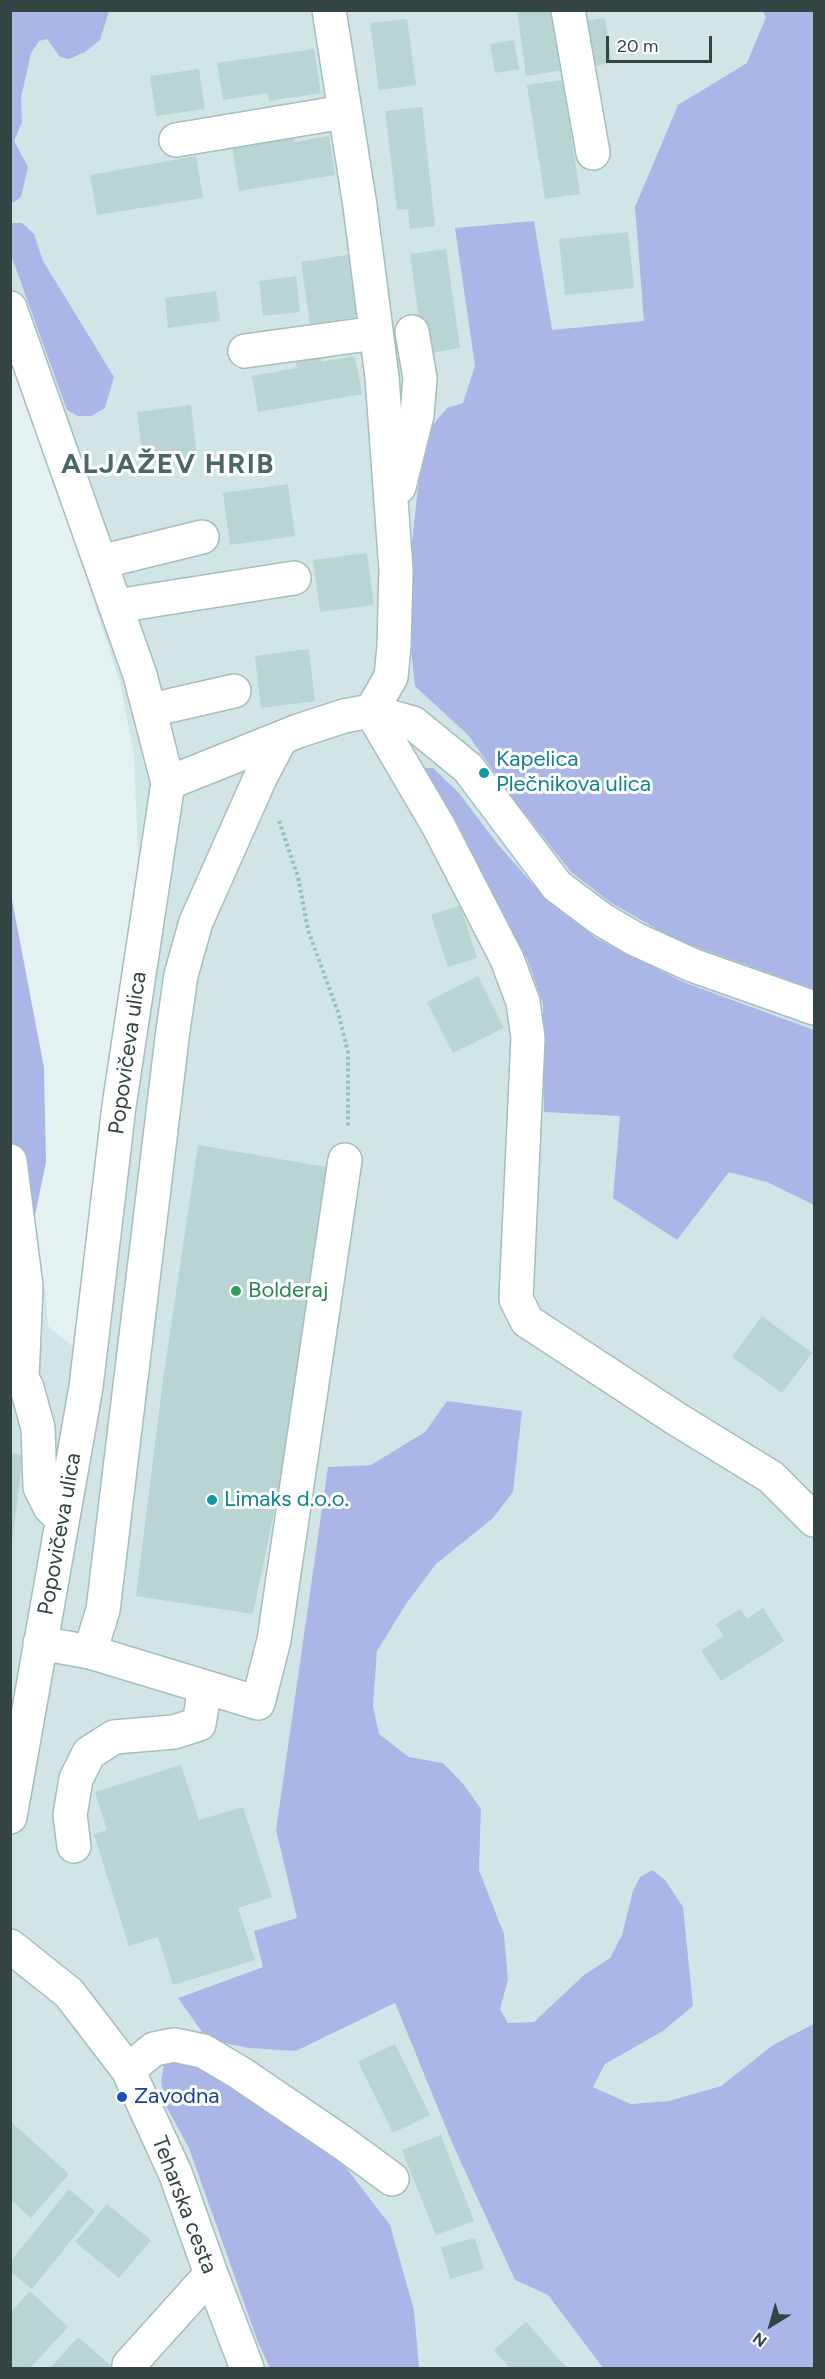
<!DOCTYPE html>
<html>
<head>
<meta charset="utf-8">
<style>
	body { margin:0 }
	#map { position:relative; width:825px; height:2379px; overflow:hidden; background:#e3f1f2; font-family:Figtree,sans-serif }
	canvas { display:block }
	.frame { position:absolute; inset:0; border:12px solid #334443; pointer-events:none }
	.north { position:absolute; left:741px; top:2295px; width:60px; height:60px; -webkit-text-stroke:4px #fff; paint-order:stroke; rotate:217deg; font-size:16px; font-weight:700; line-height:24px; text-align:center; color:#334443 }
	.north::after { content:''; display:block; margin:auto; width:21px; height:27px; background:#334443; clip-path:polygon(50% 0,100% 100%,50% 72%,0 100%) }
	.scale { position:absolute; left:606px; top:36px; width:106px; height:27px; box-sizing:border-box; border:3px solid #334443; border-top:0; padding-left:8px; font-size:18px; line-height:21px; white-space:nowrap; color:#334443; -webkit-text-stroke:4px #fff; paint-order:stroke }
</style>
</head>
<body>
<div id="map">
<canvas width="825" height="2379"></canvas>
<div class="frame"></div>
<div class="north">N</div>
<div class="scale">20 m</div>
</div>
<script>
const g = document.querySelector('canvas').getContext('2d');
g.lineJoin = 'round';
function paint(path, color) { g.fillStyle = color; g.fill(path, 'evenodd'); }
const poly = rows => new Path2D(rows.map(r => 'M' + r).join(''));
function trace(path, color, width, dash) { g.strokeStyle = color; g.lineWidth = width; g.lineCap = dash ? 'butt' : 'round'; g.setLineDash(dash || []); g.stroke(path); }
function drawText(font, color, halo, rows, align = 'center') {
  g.font = font + ' Figtree,sans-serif'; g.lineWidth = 6; g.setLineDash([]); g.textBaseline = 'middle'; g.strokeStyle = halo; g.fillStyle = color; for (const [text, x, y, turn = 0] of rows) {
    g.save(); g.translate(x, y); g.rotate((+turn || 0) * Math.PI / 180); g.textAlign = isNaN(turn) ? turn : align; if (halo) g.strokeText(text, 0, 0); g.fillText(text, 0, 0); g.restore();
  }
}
paint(poly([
	[11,11,814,11,814,2044,773,2045,721,2086,669,2101,631,2104,593,2086,508,2023,500,2009,508,1980,504,1934,479,1870,481,1809,443,1763,409,1757,379,1734,373,1706,377,1651,315,1558,276,1830,297,1918,263,1967,179,1997,296,2051,395,2003,453,2145,515,2280,548,2295,603,2368,11,2368,11,1246,31,1235,46,1296,48,1326,78,1351,105,1083,139,878,134,754,120,683,63,505,11,358]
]), '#d1e5e6');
paint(poly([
	[11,10,109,11,100,40,85,52,69,59,60,57,47,39,39,41,31,53,21,98,22,122,14,141,28,167,21,197,11,204],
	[763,11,814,11,814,989,674,939,610,902,571,872,510,795,469,736,415,686,411,648,409,568,424,435,447,408,463,403,475,366,455,228,534,221,552,330,644,321,635,207,678,105,747,63,766,17],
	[10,223,22,223,34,234,43,261,114,377,105,408,91,416,78,416,67,410,11,255],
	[423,768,433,768,458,792,499,846,548,901,596,938,683,982,814,1030,814,1205,767,1182,729,1172,677,1240,613,1198,620,1116,544,1112,543,1004,527,959,504,920],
	[10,889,44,1068,46,1162,31,1235,10,1246],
	[447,1401,522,1411,513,1492,493,1518,436,1564,406,1604,377,1651,373,1706,379,1734,409,1757,443,1763,464,1785,481,1809,479,1870,504,1934,508,1980,500,2009,508,2023,534,2022,584,1975,610,1958,622,1935,633,1891,640,1877,652,1870,665,1880,683,1907,693,2006,663,2031,605,2064,593,2087,631,2104,669,2101,721,2086,773,2045,814,2024,814,2368,603,2368,548,2295,515,2280,453,2145,395,2003,296,2051,248,2048,207,2039,178,1998,263,1967,254,1931,297,1918,276,1830,328,1467,371,1465,425,1432],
	[172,2057,192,2058,337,2156,390,2225,414,2310,419,2368,270,2368,258,2342,189,2148,165,2104,161,2081,164,2065]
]), '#aab6e8');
paint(poly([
	[517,10,555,10,564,70,526,76],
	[605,18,612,63,592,66,584,21],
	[407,19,416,85,379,90,370,23],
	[514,40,519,69,495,73,490,44],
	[314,49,321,93,269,101,268,93,223,100,217,63],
	[199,69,205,109,156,116,150,76],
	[563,80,580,194,545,199,527,85],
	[422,107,435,226,410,229,408,209,397,210,385,111],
	[293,135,295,142,329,136,335,175,239,191,232,145],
	[196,156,203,198,97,215,90,175],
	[628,232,634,288,565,295,559,239],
	[446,249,460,348,424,354,410,254],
	[348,255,357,317,310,324,301,262],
	[296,276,300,312,263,316,259,281],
	[216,291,220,321,168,328,165,298],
	[320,354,321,362,355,356,362,394,258,412,252,376,297,368,295,358],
	[191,405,197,457,144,464,137,412],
	[288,484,295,536,230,545,223,493],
	[367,553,374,605,320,612,313,560],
	[309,649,315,701,261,708,255,656],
	[460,905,477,958,448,967,431,915],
	[478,976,504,1028,453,1053,427,1002],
	[198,1145,332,1168,296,1405,253,1614,136,1596,163,1380],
	[762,1316,812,1353,782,1393,732,1357],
	[10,1453,23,1455,12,1543,10,1543],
	[763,1608,784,1641,721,1681,701,1650,724,1636,716,1624,740,1609,747,1619],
	[181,1765,199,1820,243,1807,272,1897,238,1908,255,1960,173,1985,158,1937,129,1946,94,1834,107,1830,95,1792],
	[395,2044,430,2115,393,2133,358,2062],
	[10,2121,69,2174,31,2218,10,2199],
	[441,2135,474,2221,436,2235,402,2150],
	[69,2189,95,2211,32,2289,10,2271,10,2262],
	[107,2204,151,2240,119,2278,75,2242],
	[475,2238,484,2269,450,2279,441,2247],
	[30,2291,68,2327,30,2368,10,2368,10,2313],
	[526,2322,567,2368,510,2368,494,2350],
	[78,2337,114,2368,50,2368]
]), '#b8d4d3');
const minor = poly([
	[329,10,360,206,382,377,396,570,394,646,391,677,371,711,439,827,507,959,523,1002,528,1038,516,1299,527,1321,675,1418,771,1477,814,1520],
	[568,10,593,153],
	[176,140,344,112],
	[10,308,140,675,168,783,119,1106,86,1387,10,1817],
	[245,351,376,333],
	[399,487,417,415,420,378,412,332],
	[100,562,202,537],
	[116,606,294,578],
	[151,710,234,691],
	[168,783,298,731,344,716,371,711,413,723,468,768,557,886,601,919,635,939,692,965,814,1008],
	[10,1161,26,1286,22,1378,27,1388,38,1428,40,1487,50,1507,62,1519],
	[40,1643,90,1652,103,1610,173,1030,181,975,196,922,261,776,281,738],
	[90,1652,258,1703,274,1640,345,1160],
	[74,1846,70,1815,76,1779,89,1753,114,1737,174,1732,199,1724,205,1687],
	[10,1946,69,1993,128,2070,176,2175,211,2274,247,2368],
	[128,2070,154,2049,174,2045,203,2051,240,2073,343,2143,392,2179],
	[129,2365,211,2274]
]);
trace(minor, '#a5bdbd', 36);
trace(poly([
	[279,821,298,877,308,930,338,1012,348,1052,348,1127]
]), '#96c0c0', 4, [3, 3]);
trace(minor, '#fff', 33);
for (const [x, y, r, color] of [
	[484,773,6,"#0f9aa8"],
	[236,1291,6,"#2e9e5b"],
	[212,1500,6,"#0f9aa8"],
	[122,2097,6,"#1a4fb4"]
]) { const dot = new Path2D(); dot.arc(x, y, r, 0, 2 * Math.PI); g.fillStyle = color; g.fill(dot); trace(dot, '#fff', 2); }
drawText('22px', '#0d838f', '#fff', [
	["Kapelica",496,760],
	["Plečnikova ulica",496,785],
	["Limaks d.o.o.",224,1500]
], 'left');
drawText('22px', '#334443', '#fff', [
	["Popovičeva ulica",128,1053,-82],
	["Popovičeva ulica",60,1534,-80],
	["Teharska cesta",184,2205,69]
]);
drawText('22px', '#27864d', '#fff', [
	["Bolderaj",248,1291]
], 'left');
drawText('22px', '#164399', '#fff', [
	["Zavodna",134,2097]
], 'left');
g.letterSpacing = '1.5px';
drawText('bold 28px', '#4a6765', '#fff', [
	["ALJAŽEV HRIB",168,465]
]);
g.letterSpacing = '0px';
</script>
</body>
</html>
